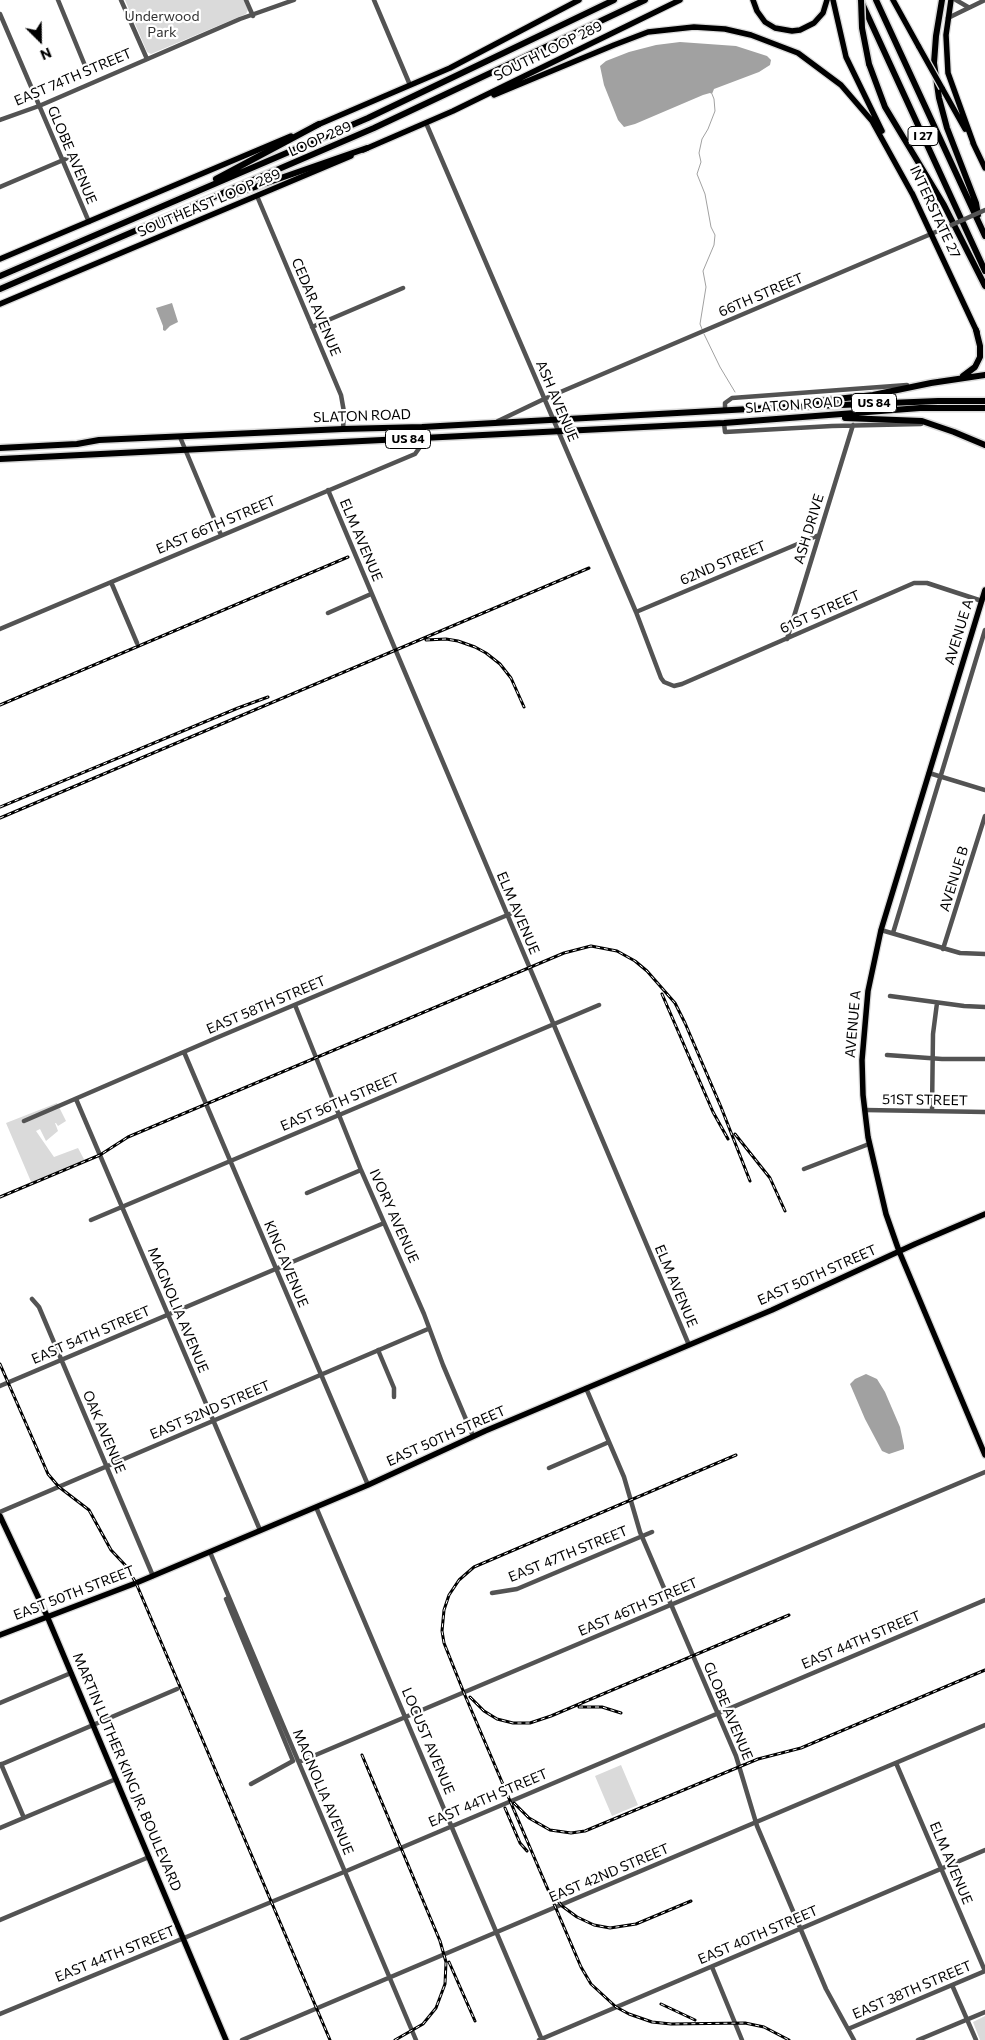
<!DOCTYPE html>
<html>
<head>
<meta charset="utf-8">
<style>
	body { margin:0 }
	#map { position:relative; width:985px; height:2040px; overflow:hidden; background:#fff; font-family:Commissioner,sans-serif }
	canvas { display:block }
	.north { position:absolute; left:15px; top:15px; width:50px; height:50px; -webkit-text-stroke:4px #fff; paint-order:stroke; rotate:157deg; font-size:14px; font-weight:700; line-height:20px; text-align:center; color:#000 }
	.north::after { content:''; display:block; margin:auto; width:18px; height:22px; background:#000; clip-path:polygon(50% 0,100% 100%,50% 72%,0 100%) }
</style>
</head>
<body>
<div id="map">
<canvas width="985" height="2040"></canvas>
<div class="north">N</div>
</div>
<script>
const g = document.querySelector('canvas').getContext('2d');
g.lineJoin = 'round';
function paint(path, color) { g.fillStyle = color; g.fill(path, 'evenodd'); }
const poly = rows => new Path2D(rows.map(r => 'M' + r).join(''));
function trace(path, color, width, dash) { g.strokeStyle = color; g.lineWidth = width; g.lineCap = dash ? 'butt' : 'round'; g.setLineDash(dash || []); g.stroke(path); }
function drawText(font, color, halo, rows, align = 'center') {
  g.font = font + ' Commissioner,sans-serif'; g.lineWidth = 4.5; g.setLineDash([]); g.textBaseline = 'middle'; g.strokeStyle = halo; g.fillStyle = color; for (const [text, x, y, turn = 0] of rows) {
    g.save(); g.translate(x, y); g.rotate((+turn || 0) * Math.PI / 180); g.textAlign = isNaN(turn) ? turn : align; if (halo) g.strokeText(text, 0, 0); g.fillText(text, 0, 0); g.restore();
  }
}
paint(poly([
	[125,0,244,0,248,10,246,14,151,54,147,52],
	[57,1103,66,1121,58,1126,56,1123,55,1123,58,1131,46,1141,40,1129,36,1131,54,1157,78,1148,85,1161,32,1184,6,1123],
	[621,1765,638,1805,612,1816,595,1776],
	[985,2016,985,2040,980,2040,973,2022]
]), '#dadada');
paint(poly([
	[680,42,736,46,767,56,771,60,770,65,759,72,714,89,712,94,710,93,703,95,635,124,624,127,618,120,604,85,600,66,606,61,629,52,656,45],
	[172,303,178,322,170,326,165,331,163,330,163,326,156,308],
	[866,1374,877,1379,885,1392,900,1427,904,1446,904,1449,889,1454,882,1451,865,1419,850,1384,855,1379]
]), '#a1a1a1');
trace(poly([
	[702,329,700,324,706,287,703,271,714,245,715,235,711,227,705,194,697,174,701,162,699,153,702,139,708,129,715,111,714,99,712,94],
	[704,334,720,367,735,392]
]), '#a1a1a1', 1);
const major = poly([
	[753,0,757,11,765,22,775,28,792,31,800,30,814,23,823,13,827,0],
	[833,0,846,57,882,131],
	[893,0,919,47],
	[951,0,946,35,948,73,974,145],
	[942,88,965,129],
	[494,95,614,45,648,32,694,27,725,29,751,35,798,53,841,85,872,121,914,197],
	[315,126,450,68,579,0],
	[973,143,985,168],
	[363,150,453,111,680,0],
	[912,193,977,332],
	[0,259,291,136],
	[0,304,351,156],
	[985,590,881,930,868,991,862,1060,863,1095,868,1137,886,1214,899,1251,985,1455],
	[0,1516,47,1616,226,2040],
	[0,1635,136,1583,368,1485,485,1431,772,1310,915,1244,985,1214]
]);
const highway = poly([
	[876,0,985,236],
	[942,0,936,36,934,63,939,98,947,128,976,203,978,215],
	[861,1,985,271],
	[869,64,885,107,944,205,985,286],
	[216,179,319,124],
	[232,195,367,148],
	[0,276,368,118,614,0],
	[0,289,374,128,645,0],
	[963,376,975,367,980,357,980,346,976,330],
	[809,402,873,395,931,383,985,375],
	[845,418,922,421,954,432,985,445],
	[0,448,77,444,99,440,343,429,422,427,768,408,938,401,985,401],
	[0,459,724,423,920,408,985,408]
]);
trace(major, '#dbdbdb', 8);
trace(highway, '#dbdbdb', 9);
trace(poly([
	[58,0,86,68],
	[121,0,147,59],
	[246,0,253,16],
	[374,0,410,85],
	[956,0,968,7],
	[0,14,89,222],
	[948,18,985,0],
	[0,120,39,106,240,19,294,0],
	[426,123,636,612,661,678,664,682,674,686,682,684,914,583,927,583,982,601],
	[0,187,68,158],
	[257,196,341,395,344,412,343,429],
	[312,327,403,288],
	[725,410,725,403,732,398,907,385],
	[498,421,544,399,938,231],
	[724,423,725,432,832,426,921,424],
	[180,437,221,535],
	[328,490,689,1345],
	[111,582,137,643],
	[636,612,819,535],
	[328,613,371,594],
	[0,629,415,454,420,447,422,427],
	[787,639,853,425],
	[929,773,985,790],
	[881,930,960,953,985,954],
	[893,933,985,630],
	[943,949,985,816],
	[890,996,964,1006,985,1007],
	[295,1005,361,1170,424,1314,443,1365,473,1436],
	[184,1052,368,1485],
	[887,1055,942,1059,985,1059],
	[76,1099,260,1530],
	[865,1110,985,1112],
	[932,1111,933,1034,937,1003],
	[24,1121,216,1038,517,911],
	[804,1169,869,1144],
	[307,1193,361,1170],
	[91,1220,599,1005],
	[32,1299,39,1307,153,1576],
	[378,1350,394,1388,394,1397],
	[0,1386,384,1223],
	[586,1388,624,1477,640,1532,736,1756,757,1826,826,1989,854,2040],
	[549,1468,609,1442],
	[316,1507,542,2040],
	[0,1512,428,1329],
	[210,1552,416,2040],
	[492,1593,517,1589,652,1532],
	[226,1599,293,1761,251,1784],
	[0,1703,71,1673],
	[299,1762,985,1472],
	[1,1764,24,1818],
	[0,1765,177,1689],
	[0,1828,116,1779],
	[0,1920,149,1857],
	[712,1967,742,2040],
	[952,1985,976,2040],
	[0,2014,344,1872,985,1600],
	[848,2029,985,1971,896,1763],
	[242,2040,985,1725],
	[539,2040,985,1850],
	[918,2040,985,2012]
]), '#535353', 4.5);
trace(major, '#000', 5.5);
trace(highway, '#000', 6);
const rail = poly([
	[426,640,446,639,458,641,475,647,486,653,500,664,511,678,524,707],
	[0,705,348,557],
	[0,807,238,708,268,697],
	[0,818,589,568],
	[662,994,713,1112,728,1139],
	[735,1134,770,1178,785,1211],
	[0,1197,100,1155,128,1137,564,953,591,946,617,951,635,961,647,971,675,1003,685,1023,721,1107,750,1181],
	[0,1364,48,1474,59,1487,89,1510,111,1550,126,1566,136,1583,330,2040],
	[736,1455,474,1567,459,1580,449,1595,444,1610,442,1631,444,1643,464,1693,581,1967,591,1984,616,2007,629,2014,652,2022,671,2024,745,2023,764,2027,789,2040],
	[470,1697,484,1711,497,1719,513,1723,530,1723,551,1716,789,1615],
	[579,1707,602,1707,621,1713],
	[362,1755,440,1941,446,1962,445,1984,436,2008,423,2024,395,2040],
	[514,1803,529,1818,550,1830,571,1833,585,1831,758,1759,801,1748,985,1670],
	[505,1808,520,1843,527,1851],
	[554,1896,562,1906,577,1917,594,1925,610,1928,636,1924,691,1901],
	[449,1962,475,2021],
	[661,2004,695,2020]
]);
trace(rail, '#000', 3);
trace(rail, '#fff', 1, [4]);
const majorBridge = poly([
	[919,47,942,88]
]);
const highwayBridge = poly([
	[861,0,862,28,869,64]
]);
trace(majorBridge, '#dbdbdb', 8, []);
trace(highwayBridge, '#dbdbdb', 9, []);
trace(poly([
	[938,231,985,210]
]), '#535353', 4.5);
trace(majorBridge, '#000', 5.5);
trace(highwayBridge, '#000', 6);
for (const [x, y, w] of [
	[923,136,30],
	[874,403,45],
	[408,439,45]
]) { const box = new Path2D(); box.roundRect(x - w / 2, y - 9.5, w, 19, 4); g.fillStyle = '#fff'; g.fill(box); trace(box, '#000', 1); }
drawText('bold 12px', '#000', null, [
	["I 27",923,136],
	["US 84",874,403],
	["US 84",408,439]
]);
drawText('14px', '#313131', '#fff', [
	["Underwood",162,16],
	["Park",162,32]
]);
drawText('14px', '#000', '#fff', [
	["SOUTH LOOP 289",548,51,-26],
	["EAST 74TH STREET",73,77,-23],
	["LOOP 289",320,139,-24],
	["GLOBE AVENUE",72,155,67],
	["SOUTHEAST LOOP 289",209,203,-23],
	["INTERSTATE 27",935,212,65],
	["66TH STREET",761,295,-23],
	["CEDAR AVENUE",316,307,67],
	["ASH AVENUE",557,401,67],
	["SLATON ROAD",794,405,-4],
	["SLATON ROAD",362,416,-2],
	["EAST 66TH STREET",216,525,-23],
	["ASH DRIVE",809,529,-73],
	["ELM AVENUE",361,540,67],
	["62ND STREET",723,563,-23],
	["61ST STREET",820,612,-24],
	["AVENUE A",959,632,-73],
	["AVENUE B",954,879,-73],
	["ELM AVENUE",518,913,67],
	["EAST 58TH STREET",266,1005,-23],
	["AVENUE A",853,1024,-85],
	["51ST STREET",925,1100,1],
	["EAST 56TH STREET",340,1102,-23],
	["IVORY AVENUE",394,1216,66],
	["KING AVENUE",286,1264,67],
	["EAST 50TH STREET",817,1275,-24],
	["ELM AVENUE",676,1286,67],
	["MAGNOLIA AVENUE",178,1310,67],
	["EAST 54TH STREET",91,1335,-23],
	["EAST 52ND STREET",210,1410,-23],
	["OAK AVENUE",104,1432,67],
	["EAST 50TH STREET",446,1436,-24],
	["EAST 47TH STREET",568,1554,-22],
	["EAST 50TH STREET",74,1593,-21],
	["EAST 46TH STREET",638,1607,-23],
	["EAST 44TH STREET",861,1640,-23],
	["GLOBE AVENUE",728,1711,67],
	["LOCUST AVENUE",428,1741,67],
	["MARTIN LUTHER KING JR. BOULEVARD",127,1772,67],
	["MAGNOLIA AVENUE",323,1792,67],
	["EAST 44TH STREET",488,1798,-23],
	["ELM AVENUE",951,1863,67],
	["EAST 42ND STREET",609,1873,-23],
	["EAST 40TH STREET",758,1935,-23],
	["EAST 44TH STREET",115,1954,-22],
	["EAST 38TH STREET",912,1990,-23]
]);
</script>
</body>
</html>
